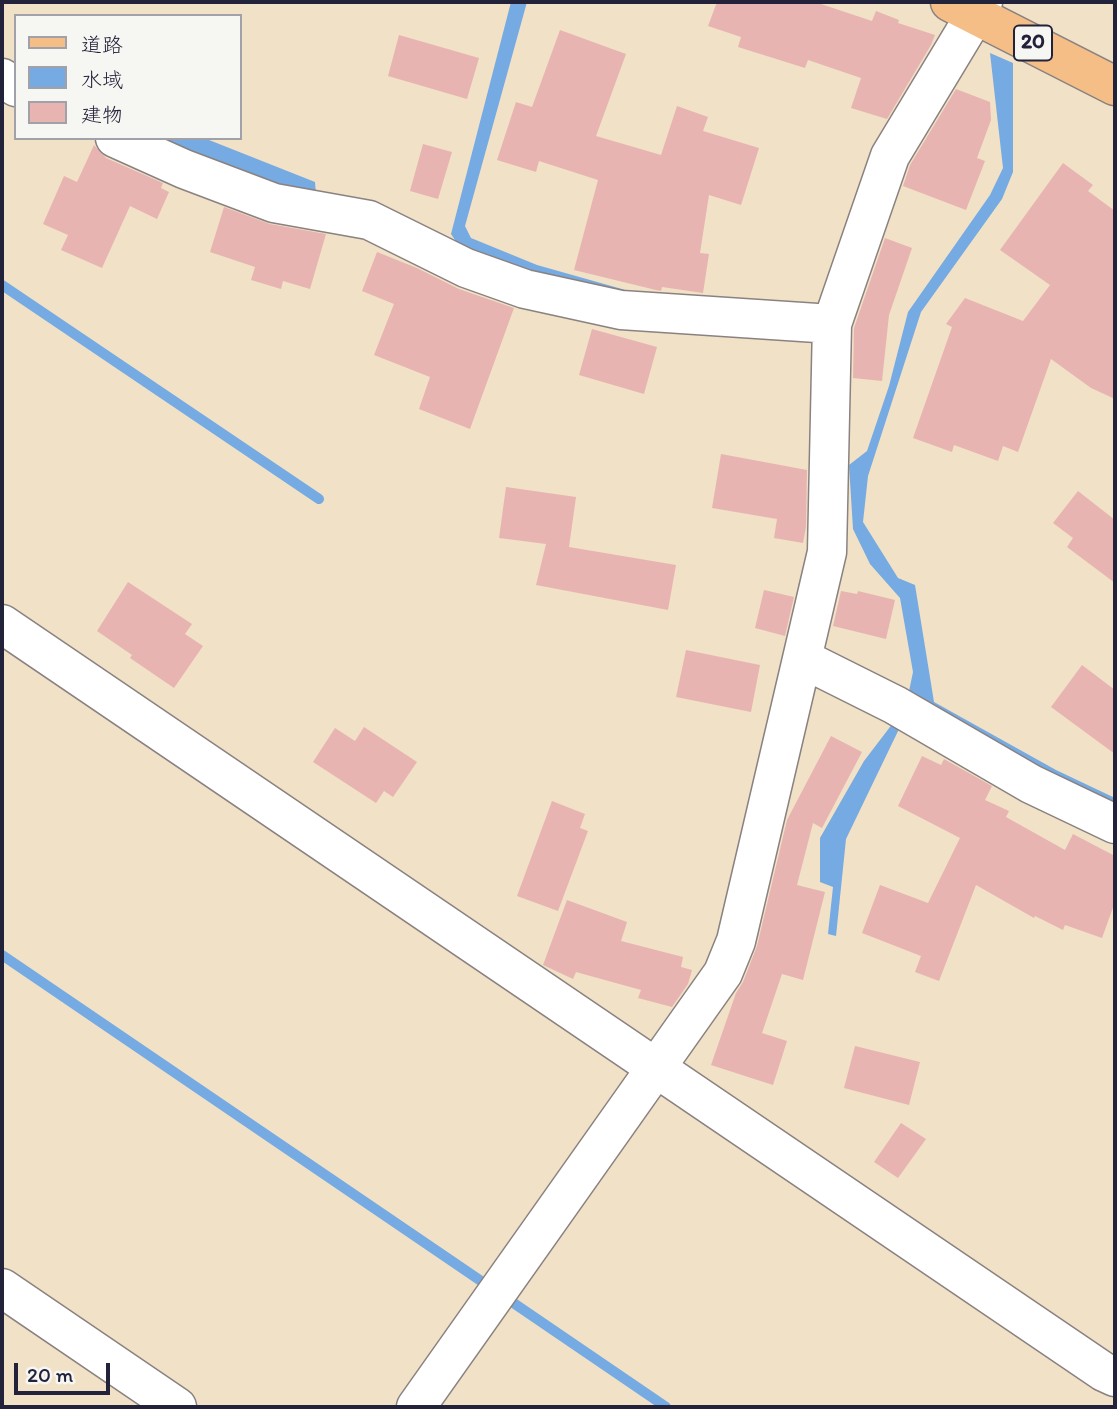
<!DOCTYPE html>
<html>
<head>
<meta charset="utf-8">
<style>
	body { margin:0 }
	#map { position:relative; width:1117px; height:1409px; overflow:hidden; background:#f1e1c6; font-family:Itim,"Klee One",sans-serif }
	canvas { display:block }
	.frame { position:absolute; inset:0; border:4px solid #22223b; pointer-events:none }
	.legend { position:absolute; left:14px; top:14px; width:228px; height:126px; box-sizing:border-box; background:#f6f6f2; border:2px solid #a1a1a9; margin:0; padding:9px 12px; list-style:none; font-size:21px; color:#22223b }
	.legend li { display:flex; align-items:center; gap:14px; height:35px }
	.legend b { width:35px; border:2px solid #a1a1a9 }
	.scale { position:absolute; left:14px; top:1363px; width:96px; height:32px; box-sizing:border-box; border:4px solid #22223b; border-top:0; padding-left:9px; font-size:21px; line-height:24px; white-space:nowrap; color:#22223b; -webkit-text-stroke:5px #f6f6f2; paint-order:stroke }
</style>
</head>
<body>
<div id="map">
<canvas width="1117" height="1409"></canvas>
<div class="frame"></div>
<ul class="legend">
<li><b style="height:9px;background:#f6be87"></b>道路</li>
<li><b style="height:19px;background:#75aae2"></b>水域</li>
<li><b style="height:19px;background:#e8b4b2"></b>建物</li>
</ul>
<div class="scale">20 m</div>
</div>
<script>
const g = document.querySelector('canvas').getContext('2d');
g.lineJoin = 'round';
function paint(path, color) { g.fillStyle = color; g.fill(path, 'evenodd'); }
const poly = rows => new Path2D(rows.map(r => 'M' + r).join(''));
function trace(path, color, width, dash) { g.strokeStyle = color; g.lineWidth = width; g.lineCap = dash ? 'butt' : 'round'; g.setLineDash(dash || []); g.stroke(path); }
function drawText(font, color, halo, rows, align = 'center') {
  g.font = font + ' Itim,sans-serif'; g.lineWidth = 6; g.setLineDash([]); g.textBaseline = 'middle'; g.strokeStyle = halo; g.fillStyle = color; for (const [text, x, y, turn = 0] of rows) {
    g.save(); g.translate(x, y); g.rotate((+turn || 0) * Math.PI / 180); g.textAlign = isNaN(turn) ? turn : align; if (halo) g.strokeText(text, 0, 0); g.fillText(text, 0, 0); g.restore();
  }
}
paint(poly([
	[511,2,527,2,465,226,471,238,537,265,636,293,636,300,531,275,461,249,451,234],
	[990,53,1013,63,1013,172,1002,199,921,312,868,476,863,522,898,578,915,585,934,702,1056,770,1115,798,1115,811,900,727,846,839,836,936,828,934,833,887,820,882,820,838,864,761,906,706,913,672,900,598,870,564,853,529,849,465,867,451,889,386,908,312,990,195,1003,168],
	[151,138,204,138,315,182,316,195,193,158]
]), '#75aae2');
trace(poly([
	[2,285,319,499],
	[2,955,484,1283],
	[512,1302,666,1407]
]), '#75aae2', 10);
paint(poly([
	[717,2,815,2,872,21,876,11,899,20,898,23,935,35,931,45,887,119,851,108,861,78,808,60,805,68,738,47,741,37,708,26],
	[560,30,626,54,596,136,661,155,677,106,708,117,703,131,759,148,741,205,709,195,700,253,709,254,703,293,662,287,661,291,656,290,574,270,598,180,539,161,536,172,497,160,516,102,532,107],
	[399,35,479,58,467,99,388,76],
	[956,89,990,102,991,120,977,158,985,161,966,210,903,186,910,165],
	[423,144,452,152,438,199,410,191],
	[94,145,106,158,163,183,161,188,169,192,157,219,130,206,102,268,61,250,68,235,43,224,64,176,77,182],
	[1063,163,1093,185,1088,191,1115,211,1115,399,1091,388,1051,359,1018,452,1003,446,998,461,954,445,952,452,913,438,952,327,946,324,965,298,1023,321,1050,285,1000,250],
	[224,207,270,224,326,234,310,289,283,281,281,289,251,280,255,267,210,252],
	[885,238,912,248,889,315,882,381,853,378,854,328],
	[377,252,417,268,459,289,514,308,470,429,419,409,430,377,374,355,394,304,362,291],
	[592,329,657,347,644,394,579,375],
	[721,454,807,470,806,527,803,543,774,538,777,519,712,508],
	[506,487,576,497,569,547,676,565,668,610,536,585,546,544,499,538],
	[1078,491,1115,520,1115,583,1067,547,1073,538,1053,523],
	[128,582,192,624,185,634,203,646,174,688,130,658,132,655,97,631],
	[764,590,794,597,785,636,755,628],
	[841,591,857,594,858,591,895,600,886,639,833,626],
	[686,650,760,665,751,712,676,697],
	[1082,665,1115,690,1115,754,1051,707],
	[364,727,417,762,393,797,384,791,376,803,313,762,335,728,355,741],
	[831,736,862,752,822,828,813,823,797,885,825,892,803,980,782,974,762,1033,787,1041,773,1085,711,1065,736,993,743,982,757,946,787,820],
	[922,756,941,765,944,759,992,786,985,800,1009,811,1006,817,1065,850,1073,834,1115,856,1115,902,1102,938,1065,925,1063,930,1035,916,1034,918,976,885,939,981,915,972,921,956,862,933,880,885,928,903,960,838,898,806],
	[552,801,585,814,580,828,588,831,558,911,517,896],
	[567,900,627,922,621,941,683,957,681,967,692,970,688,984,672,1007,638,998,641,990,576,972,573,979,543,965],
	[855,1046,920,1062,909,1105,844,1088],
	[901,1123,926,1139,898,1178,874,1162]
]), '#e8b4b2');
const street = poly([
	[2,78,16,87],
	[115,138,184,169,274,203,369,220,466,268,525,289,621,310,832,324],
	[2,624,1104,1372,1115,1377],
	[803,659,895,705,1031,784,1115,824],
	[2,1288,177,1407],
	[416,1407,723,973,736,941,827,552,832,324,890,156,983,2]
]);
const primary = poly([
	[950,2,1115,86]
]);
trace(street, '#8a8280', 41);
trace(primary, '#8a8280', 41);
trace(street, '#fff', 38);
trace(primary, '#f6be87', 38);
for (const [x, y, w] of [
	[1033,43,38]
]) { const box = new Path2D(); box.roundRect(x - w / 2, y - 17.5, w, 35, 5); g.fillStyle = '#f6f6f2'; g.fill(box); trace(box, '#22223b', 2); }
drawText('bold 21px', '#22223b', null, [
	["20",1033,43]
]);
</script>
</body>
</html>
